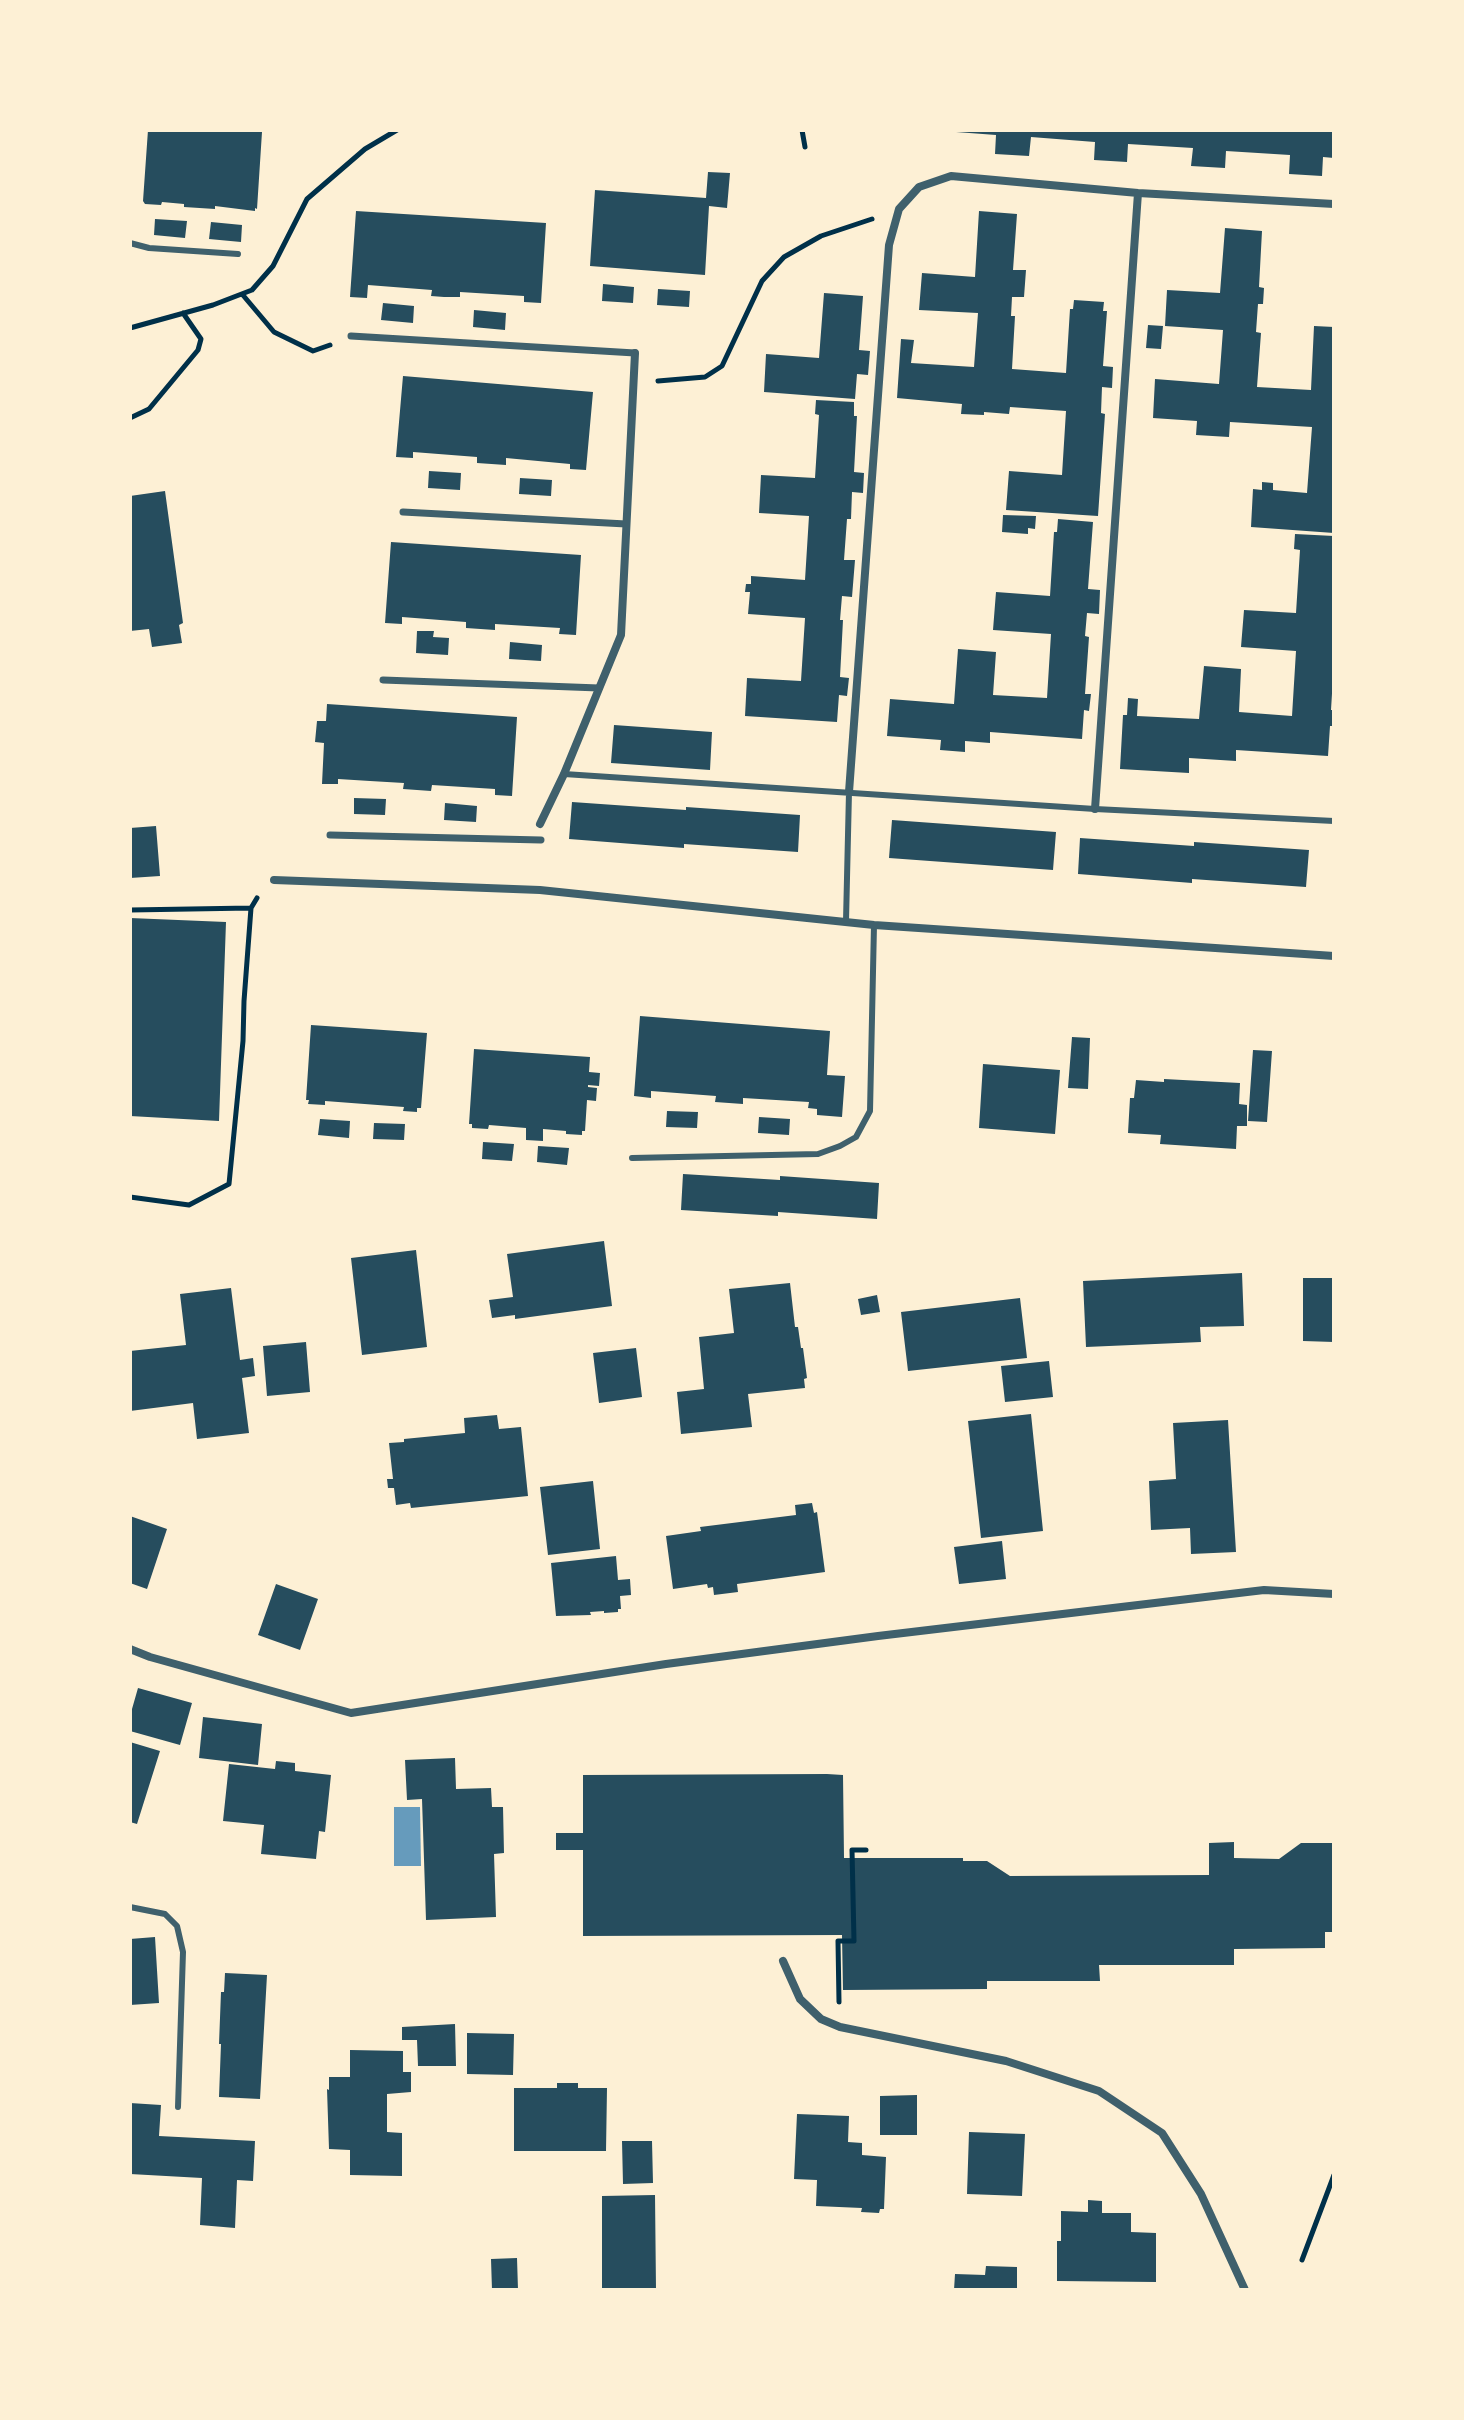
<!DOCTYPE html>
<html>
<head>
<meta charset="utf-8">
<style>
	body { margin:0 }
	#map { position:relative; width:1464px; height:2420px; overflow:hidden; background:#fdf0d5; font-family:"Open Sans",sans-serif }
	canvas { display:block }
	.frame { position:absolute; inset:0; border:132px solid #fdf0d5; pointer-events:none }
</style>
</head>
<body>
<div id="map">
<canvas width="1464" height="2420"></canvas>
<div class="frame"></div>
</div>
<script>
const g = document.querySelector('canvas').getContext('2d');
g.lineJoin = 'round';
function paint(path, color) { g.fillStyle = color; g.fill(path, 'evenodd'); }
const poly = rows => new Path2D(rows.map(r => 'M' + r).join(''));
function trace(path, color, width, dash) { g.strokeStyle = color; g.lineWidth = width; g.lineCap = dash ? 'butt' : 'round'; g.setLineDash(dash || []); g.stroke(path); }
paint(poly([
	[394,1807,420,1807,421,1866,394,1866]
]), '#669bbc');
paint(poly([
	[148,130,262,132,257,209,255,208,255,211,215,206,215,209,184,207,184,204,162,202,161,205,145,204,143,201],
	[956,130,1334,130,1334,158,1323,157,1322,176,1289,174,1290,155,1226,151,1225,168,1191,166,1193,148,1128,144,1127,162,1094,160,1095,142,1031,137,1029,156,995,154,996,135,956,132],
	[708,172,730,173,727,208,709,206,705,275,590,266,595,190,706,198],
	[356,211,546,223,541,303,524,302,524,296,460,292,460,297,444,297,431,296,432,290,368,285,367,298,350,297],
	[979,211,1017,214,1013,270,1026,270,1024,297,1012,297,1011,316,1015,316,1012,369,1066,373,1070,309,1073,309,1074,300,1104,302,1103,311,1107,311,1103,366,1113,367,1112,388,1102,387,1101,413,1105,414,1098,516,1006,510,1009,471,1062,475,1066,411,1010,407,1009,414,984,412,984,415,961,414,962,404,897,398,901,339,914,340,911,363,974,367,978,313,919,310,922,273,975,277],
	[155,219,187,221,185,238,154,235],
	[211,222,242,225,241,242,209,239],
	[1225,228,1262,231,1259,287,1264,288,1263,304,1258,304,1256,332,1261,333,1257,387,1311,390,1314,326,1334,327,1334,533,1251,527,1253,489,1262,490,1262,482,1273,483,1273,490,1307,493,1312,427,1230,422,1229,437,1196,435,1197,421,1153,418,1155,379,1219,384,1223,330,1165,326,1167,290,1220,293],
	[603,284,634,287,633,303,602,301],
	[658,289,690,291,689,307,657,305],
	[824,293,863,296,859,350,870,351,868,375,857,374,855,399,764,392,766,354,819,358],
	[383,303,414,306,413,323,381,320],
	[474,310,506,313,505,330,473,327],
	[1148,325,1163,326,1161,349,1146,348],
	[403,376,593,392,586,470,570,469,570,464,506,458,506,465,477,463,477,457,413,452,413,458,396,457],
	[816,400,854,402,854,416,857,416,854,472,864,473,863,493,852,492,851,519,847,519,844,560,855,560,852,597,842,596,840,620,843,620,840,677,849,678,847,696,839,695,837,722,745,716,747,678,801,681,805,618,748,614,750,592,745,592,746,584,751,584,751,576,805,580,809,516,759,513,761,475,815,478,819,415,815,414],
	[429,471,461,473,460,490,428,488],
	[520,478,552,480,551,496,519,494],
	[165,491,183,623,179,625,182,643,152,647,149,629,130,631,130,496],
	[1003,515,1036,516,1035,529,1028,528,1028,534,1002,532],
	[1058,519,1093,522,1088,589,1100,590,1099,614,1087,613,1085,636,1089,637,1085,694,1091,694,1089,711,1084,710,1082,739,990,732,990,743,965,741,965,752,940,750,941,740,887,736,890,699,954,704,958,649,996,652,993,695,1047,698,1051,634,993,630,996,592,1050,596,1054,532,1057,532],
	[1295,534,1334,536,1334,627,1332,653,1334,653,1334,661,1331,710,1334,710,1334,726,1330,726,1328,756,1236,750,1236,761,1189,758,1189,773,1120,769,1123,715,1127,715,1128,698,1138,699,1137,716,1199,719,1204,666,1241,669,1239,712,1292,716,1296,651,1241,647,1244,610,1296,613,1300,550,1294,549],
	[391,542,581,555,576,635,559,634,560,628,495,624,495,630,466,628,466,622,402,617,402,624,385,623],
	[417,631,434,631,433,637,449,638,448,655,416,653],
	[510,642,542,645,541,661,509,659],
	[327,704,517,717,512,796,495,795,495,789,432,785,431,791,403,789,404,783,370,781,338,779,338,784,322,784,324,743,315,742,317,721,326,721],
	[614,725,712,732,710,770,611,763],
	[354,798,386,799,385,815,354,814],
	[572,802,686,810,686,807,800,815,798,852,684,844,684,848,569,839],
	[445,803,477,806,476,822,444,820],
	[892,820,1056,832,1053,870,889,858],
	[156,826,160,876,130,878,130,828],
	[1080,838,1194,846,1194,842,1309,850,1306,887,1192,879,1192,883,1078,874],
	[130,918,226,922,219,1121,130,1116],
	[640,1016,830,1031,827,1075,845,1076,842,1117,817,1115,817,1109,808,1108,809,1102,743,1098,743,1104,715,1102,716,1096,651,1091,651,1098,634,1096],
	[311,1025,427,1033,421,1108,417,1108,417,1112,403,1111,404,1107,325,1101,325,1105,308,1104,309,1100,306,1100],
	[1072,1037,1090,1038,1088,1089,1068,1088],
	[474,1049,590,1057,589,1072,600,1073,599,1086,588,1085,588,1087,597,1088,596,1101,587,1100,585,1131,582,1131,582,1135,566,1134,566,1131,543,1129,543,1141,526,1140,526,1128,489,1125,488,1129,472,1128,472,1124,469,1124],
	[1253,1050,1272,1051,1267,1122,1248,1121],
	[983,1064,1060,1070,1055,1134,979,1128],
	[1164,1079,1240,1083,1239,1104,1247,1105,1247,1126,1237,1126,1236,1149,1160,1144,1161,1135,1128,1133,1130,1098,1134,1098,1136,1080,1164,1082],
	[667,1111,698,1112,697,1128,666,1127],
	[759,1117,790,1119,789,1135,758,1133],
	[320,1119,350,1121,349,1138,318,1135],
	[374,1123,405,1124,404,1140,373,1139],
	[483,1142,514,1144,512,1161,482,1159],
	[538,1146,569,1148,567,1165,537,1162],
	[683,1174,780,1180,780,1176,879,1183,877,1219,778,1212,778,1216,681,1210],
	[604,1241,612,1306,515,1319,515,1315,492,1318,489,1300,513,1297,507,1254],
	[416,1250,427,1347,362,1355,351,1258],
	[1242,1273,1244,1326,1200,1327,1201,1342,1086,1347,1083,1281],
	[1303,1278,1334,1278,1334,1342,1303,1341],
	[790,1283,795,1327,798,1327,801,1348,803,1348,807,1378,804,1379,805,1388,748,1394,752,1427,681,1434,677,1392,704,1389,699,1337,734,1333,729,1289],
	[231,1288,240,1360,253,1358,255,1376,242,1378,249,1433,197,1439,193,1403,130,1411,130,1351,186,1345,180,1294],
	[877,1295,880,1312,861,1315,858,1299],
	[1020,1298,1027,1358,908,1371,901,1312],
	[306,1342,310,1392,267,1396,263,1346],
	[636,1348,642,1397,599,1403,593,1353],
	[1049,1361,1053,1397,1005,1402,1001,1366],
	[1031,1414,1043,1531,981,1538,968,1421],
	[497,1415,499,1429,521,1427,528,1496,411,1508,410,1503,396,1505,394,1488,388,1488,387,1479,393,1479,389,1443,404,1442,404,1439,465,1433,464,1418],
	[1228,1420,1236,1552,1191,1554,1190,1528,1151,1530,1149,1481,1176,1479,1173,1423],
	[593,1481,600,1549,548,1555,540,1487],
	[812,1503,814,1513,817,1512,825,1572,737,1584,738,1592,714,1595,713,1587,708,1588,707,1584,673,1589,666,1536,701,1531,700,1527,796,1515,795,1505],
	[130,1516,167,1529,147,1589,130,1583],
	[1002,1541,1006,1579,959,1584,954,1547],
	[616,1556,618,1580,630,1579,631,1595,620,1596,621,1609,618,1609,618,1612,604,1613,604,1611,590,1612,591,1615,556,1616,551,1563],
	[276,1584,318,1599,300,1650,258,1635],
	[138,1688,192,1703,180,1745,130,1731,130,1716],
	[203,1717,262,1724,258,1765,199,1758],
	[130,1742,160,1751,137,1824,130,1822],
	[455,1758,456,1789,491,1788,492,1807,503,1807,504,1853,494,1854,496,1917,426,1920,422,1799,407,1800,405,1760],
	[276,1761,295,1763,295,1771,331,1775,325,1832,319,1831,316,1859,261,1854,264,1825,223,1821,229,1764,275,1769],
	[827,1774,843,1775,844,1858,963,1858,963,1861,987,1861,1010,1876,1209,1875,1209,1843,1234,1842,1234,1858,1279,1859,1301,1843,1334,1843,1334,1932,1325,1932,1325,1948,1234,1949,1234,1965,1099,1965,1100,1981,987,1981,987,1989,843,1990,842,1935,583,1936,583,1850,556,1850,556,1833,583,1833,583,1775],
	[155,1937,159,2003,130,2005,130,1939],
	[225,1973,267,1975,260,2099,219,2097,221,2044,219,2044,221,1992,224,1992],
	[455,2024,456,2066,418,2066,417,2040,402,2040,402,2027],
	[467,2033,514,2034,513,2075,467,2074],
	[350,2050,403,2051,403,2072,411,2072,411,2092,387,2094,387,2132,402,2133,402,2176,350,2175,350,2150,329,2149,327,2089,329,2090,329,2077,350,2077],
	[557,2083,578,2083,578,2088,607,2088,606,2151,514,2151,514,2088,557,2088],
	[917,2095,917,2135,880,2135,880,2096],
	[130,2103,161,2105,159,2136,255,2141,253,2181,237,2180,235,2228,200,2225,202,2178,130,2174],
	[797,2114,849,2116,848,2142,862,2143,862,2155,886,2157,884,2209,880,2209,879,2213,861,2212,862,2208,816,2206,817,2180,794,2179],
	[969,2132,1025,2134,1022,2196,967,2194],
	[622,2141,652,2141,653,2183,623,2184],
	[655,2195,656,2290,602,2290,602,2196],
	[1088,2200,1102,2201,1102,2213,1131,2213,1131,2232,1156,2233,1156,2282,1057,2281,1057,2241,1061,2241,1061,2211,1088,2212],
	[517,2258,518,2290,492,2290,491,2259],
	[986,2266,1017,2267,1017,2290,954,2290,955,2274,985,2275]
]), '#264d5e');
trace(poly([
	[802,130,805,147],
	[242,294,274,332,313,351,330,345],
	[130,328,213,305,252,290,273,266,307,199,365,149,397,130],
	[658,381,705,377,722,366,762,281,784,257,821,236,872,219],
	[130,418,149,409,198,350,201,339,183,313],
	[130,910,251,908],
	[130,1197,189,1205,229,1184,243,1041,244,1001,251,908,257,898],
	[839,2002,838,1941,854,1941,852,1850,866,1850],
	[1302,2260,1334,2175]
]), '#003049', 5);
trace(poly([
	[130,243,149,248,238,254],
	[564,774,1095,809,1334,821],
	[846,921,849,792],
	[632,1158,818,1154,840,1146,856,1137,870,1111,874,925],
	[130,1907,165,1914,177,1926,183,1952,178,2107]
]), '#3f606c', 6);
trace(poly([
	[351,336,635,353],
	[403,512,626,524],
	[383,680,599,688],
	[330,835,541,840]
]), '#3f606c', 7);
trace(poly([
	[849,792,889,245,899,209,919,187,951,176,1138,193,1334,204],
	[1095,809,1138,193],
	[540,824,564,774,621,635,635,353],
	[274,880,540,890,874,925,1334,956],
	[130,1649,150,1657,351,1713,666,1664,878,1636,1264,1590,1334,1594],
	[783,1961,800,1999,821,2019,840,2027,1006,2061,1099,2091,1162,2133,1201,2194,1245,2290]
]), '#3f606c', 8);
</script>
</body>
</html>
